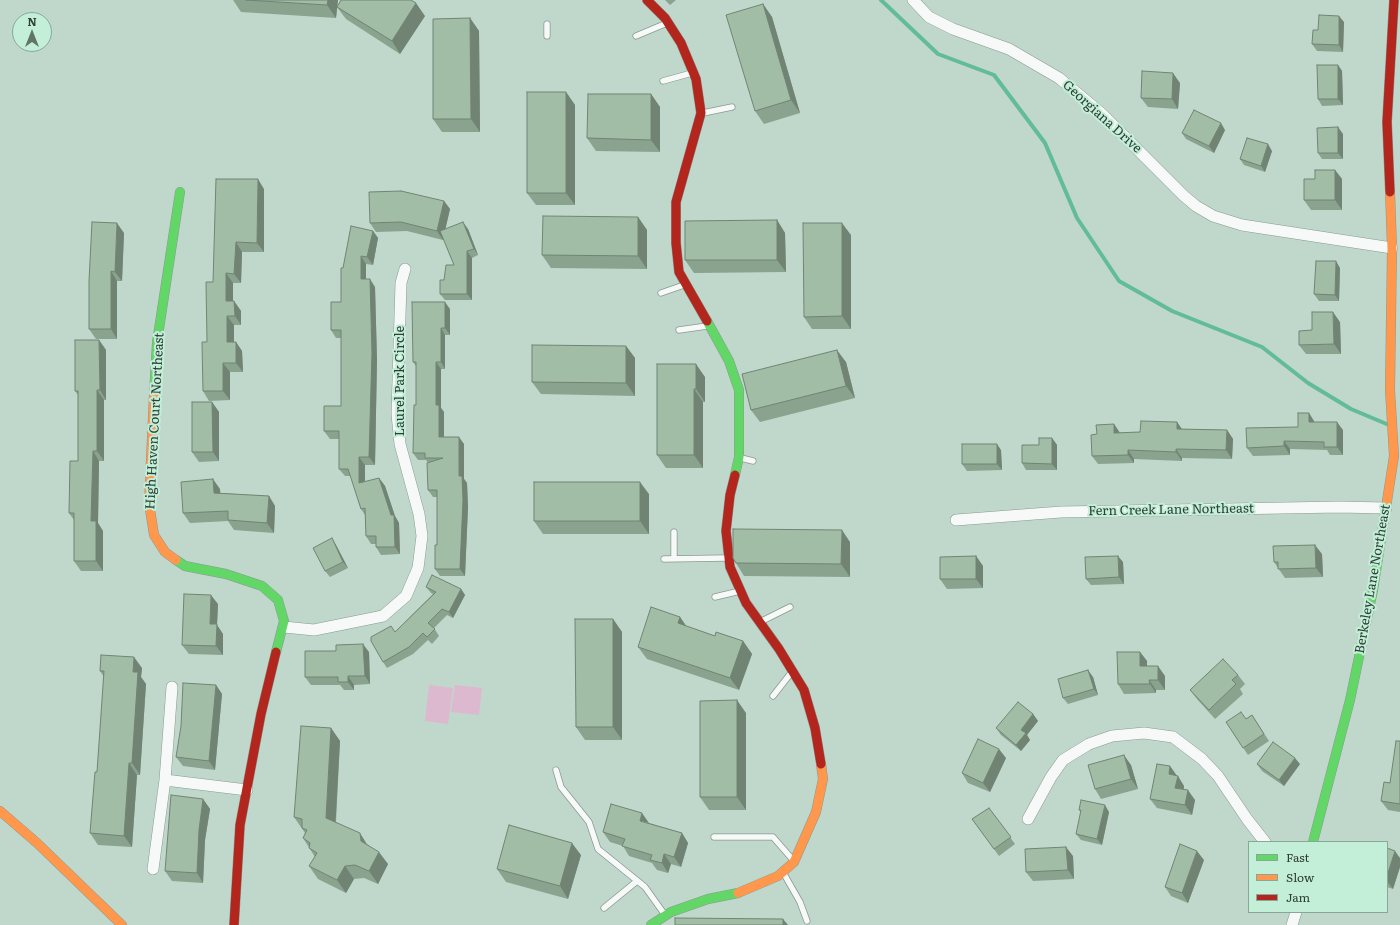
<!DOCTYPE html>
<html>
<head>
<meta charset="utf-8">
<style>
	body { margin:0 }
	#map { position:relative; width:1400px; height:925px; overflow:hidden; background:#c0d7cb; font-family:Literata,serif }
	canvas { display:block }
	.legend { position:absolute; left:1248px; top:841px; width:140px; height:72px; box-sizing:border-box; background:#c3eed8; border:1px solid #87a897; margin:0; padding:5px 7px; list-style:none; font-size:12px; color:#2d3e35 }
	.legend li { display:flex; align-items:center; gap:8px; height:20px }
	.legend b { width:20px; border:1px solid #87a897 }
	.north { position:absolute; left:12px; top:12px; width:40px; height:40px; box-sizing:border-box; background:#c3eed8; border:1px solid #87a897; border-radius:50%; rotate:0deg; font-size:11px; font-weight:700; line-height:16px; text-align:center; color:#2d3e35 }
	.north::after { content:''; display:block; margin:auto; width:14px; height:18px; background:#60746a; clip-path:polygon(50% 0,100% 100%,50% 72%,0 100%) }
</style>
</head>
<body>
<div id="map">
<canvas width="1400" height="925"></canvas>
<ul class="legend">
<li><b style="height:5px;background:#63d668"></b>Fast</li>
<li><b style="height:5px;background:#ff974d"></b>Slow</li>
<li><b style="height:5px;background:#b3261e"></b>Jam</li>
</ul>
<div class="north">N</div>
</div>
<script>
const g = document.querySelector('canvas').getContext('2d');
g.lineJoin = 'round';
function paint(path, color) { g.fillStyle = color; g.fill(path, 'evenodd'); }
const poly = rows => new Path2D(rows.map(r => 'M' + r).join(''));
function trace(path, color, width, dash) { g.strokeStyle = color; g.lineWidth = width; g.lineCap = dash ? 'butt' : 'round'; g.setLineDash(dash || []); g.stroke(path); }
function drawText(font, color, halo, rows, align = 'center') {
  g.font = font + ' Literata,serif'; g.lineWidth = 4; g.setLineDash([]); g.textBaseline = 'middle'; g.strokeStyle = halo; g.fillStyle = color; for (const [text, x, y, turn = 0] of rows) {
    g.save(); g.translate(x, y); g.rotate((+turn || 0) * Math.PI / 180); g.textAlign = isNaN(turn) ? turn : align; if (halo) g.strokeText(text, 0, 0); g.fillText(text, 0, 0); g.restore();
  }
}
paint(poly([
	[429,685,453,688,448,724,425,721],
	[455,685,482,688,479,715,451,712]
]), '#ddb9d0');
trace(poly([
	[881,0,938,54,994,75,1045,143,1077,218,1119,281,1172,311,1262,347,1308,383,1351,409,1389,425]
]), '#62bc97', 4);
const lane = poly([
	[547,36,547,24],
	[636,36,667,23],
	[663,81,692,73],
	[703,113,732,107],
	[661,293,684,285],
	[679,330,707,326],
	[741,458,753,461],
	[664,559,727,558],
	[674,559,674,532],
	[715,597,740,591],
	[762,621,790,607],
	[773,696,791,673],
	[556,770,561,787,589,822,598,849,645,887,665,915],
	[714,837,773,837,793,860],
	[784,874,800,902,807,921],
	[604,908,637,881]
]);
const street = poly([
	[913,0,929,17,953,29,1009,49,1059,78,1101,113,1184,196,1196,206,1213,216,1242,225,1392,248],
	[956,520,1061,512,1339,507,1386,508],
	[284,627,314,630,383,616,406,596,418,568,422,536,419,514,400,444,397,414,401,283,405,269],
	[165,780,247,790],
	[1028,819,1051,777,1063,760,1089,744,1112,736,1144,733,1173,737,1202,759,1218,776,1247,819,1265,842],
	[153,869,165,780,172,687],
	[1292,925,1296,912]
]);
const fast = poly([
	[707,321,729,361,739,390,739,457,735,475],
	[154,395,157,342,180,192],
	[176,560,185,566,226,574,262,586,278,600,284,621,276,652],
	[1313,842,1350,700,1373,590,1387,501],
	[651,925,671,912,708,899,738,893]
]);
const slow = poly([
	[154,395,149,503,154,535,165,552,176,560],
	[1387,501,1394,456,1390,390,1392,248,1390,192],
	[0,811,37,843,122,925],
	[738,893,778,876,794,862,816,812,823,779,821,764]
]);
const jam = poly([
	[647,0,665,18,681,43,696,79,701,113,676,202,676,243,679,272,707,321],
	[1390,192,1387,122,1394,0],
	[735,475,730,495,726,531,730,567,746,603,779,649,804,690,815,728,821,764],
	[234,925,240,825,261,714,276,652]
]);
trace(lane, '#889a91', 7);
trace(street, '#889a91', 12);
trace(fast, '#889a91', 10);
trace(slow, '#889a91', 10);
trace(jam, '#889a91', 10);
trace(poly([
	[0,835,18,847]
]), '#cbd2ce', 2.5, [2, 2]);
trace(lane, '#f6f9f7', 5.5);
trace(street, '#f6f9f7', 11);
trace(fast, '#63d668', 9);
trace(slow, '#ff974d', 9);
trace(jam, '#b3261e', 9);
paint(poly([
	[233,0,338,0,337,6,425,16,400,54,346,19,337,7,336,18,241,12],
	[665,0,676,0,670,5],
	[763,4,772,17,800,113,764,124,755,111],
	[470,18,479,31,480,132,442,132,433,119],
	[1344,22,1343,52,1317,51,1312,44,1318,30],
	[1338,65,1342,71,1343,105,1322,106,1318,99],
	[1180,83,1178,109,1148,107,1141,98],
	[566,92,575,105,575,205,536,205,527,193],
	[651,94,660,107,660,152,596,151,587,138],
	[1225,130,1214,153,1186,139,1182,133],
	[1343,134,1343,159,1322,159,1318,153],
	[1272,151,1265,172,1244,165,1240,159],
	[1335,170,1342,179,1342,210,1311,210,1304,200,1315,179],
	[264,189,264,252,242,252,241,283,233,283,233,301,234,301,241,311,241,325,234,325,234,342,236,342,242,351,243,372,230,372,230,400,209,401,203,391,213,282],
	[444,201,450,209,445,229,468,229,478,255,472,258,472,300,445,300,440,294,444,280,454,265,443,238,443,240,407,231,376,232,370,223],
	[638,217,647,230,647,269,551,268,542,255],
	[777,220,785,233,786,272,694,273,685,260],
	[373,231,378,238,373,265,366,264,366,279,375,287,377,360,375,465,365,465,365,482,379,478,385,486,395,516,399,523,400,554,381,555,376,547,376,544,371,544,366,536,365,515,361,509,351,476,345,476,339,469,339,439,330,439,324,431,341,406,341,338,336,338,331,330,341,302,343,268],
	[124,233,122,281,117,281,117,339,96,339,89,329],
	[851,235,851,329,812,329,804,317],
	[1340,268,1339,301,1319,301,1314,294],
	[450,309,450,335,445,335,445,369,441,369,441,408,444,412,444,437,464,444,464,479,467,483,468,507,465,576,440,576,435,569,437,545,437,497,433,497,428,490,428,463,426,460,418,460,413,453,416,405,416,366,413,362],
	[1340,322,1341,354,1306,354,1299,345,1312,330],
	[99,340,106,350,106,400,104,400,104,461,99,461,98,523,103,531,103,571,81,571,74,561,74,520,69,513,78,461,78,395,75,391],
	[626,346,635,358,635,396,541,394,532,382],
	[846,362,855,398,760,422,751,410],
	[657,364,705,377,705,402,703,402,703,468,666,468,657,455],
	[212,402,219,412,219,461,199,462,192,452],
	[1309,413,1314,422,1343,430,1343,455,1330,455,1327,450,1290,449,1290,455,1253,456,1247,448,1298,427],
	[1177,422,1182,429,1227,430,1233,439,1232,459,1182,458,1182,461,1134,459,1134,463,1098,464,1092,456,1097,434,1114,424,1120,433,1140,432],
	[1052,438,1057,445,1057,470,1026,470,1022,463,1039,445],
	[1001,450,1002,470,967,471,962,464],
	[220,489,220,493,269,496,275,506,274,533,234,530,228,521,190,523,183,513],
	[649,494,649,534,543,534,534,521],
	[332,538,336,545,348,568,330,577,325,571],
	[850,542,850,577,744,576,736,563],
	[1322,554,1323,577,1285,578,1274,562],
	[976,556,983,566,983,588,947,589,940,579],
	[1123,562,1124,584,1091,585,1086,579],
	[426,587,461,589,465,595,453,618,447,615,434,628,439,636,432,644,428,640,413,654,387,668,383,662,395,632,433,594,431,593],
	[218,604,217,625,223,634,223,655,189,654,182,645],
	[680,617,686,626,715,636,743,641,752,654,739,690,647,659,638,647],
	[613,619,622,632,622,740,585,740,576,727],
	[369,652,370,684,354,685,354,690,344,690,340,685,311,685,305,677],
	[1140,652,1147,661,1147,666,1165,676,1165,690,1156,690,1156,693,1124,694,1118,684],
	[142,668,141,677,146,684,140,775,137,775,132,847,98,845,90,833,97,772,104,677,100,671],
	[1238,675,1245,684,1240,689,1243,694,1215,719,1197,699,1190,690],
	[1093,677,1098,695,1068,704,1063,698],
	[216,685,222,694,215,770,183,766,176,757],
	[746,713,746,810,709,810,700,797],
	[1033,714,1038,721,1027,735,1030,740,1021,751,1001,735,996,728],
	[1252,715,1269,741,1248,755,1226,722,1246,719],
	[331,728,340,741,336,822,368,845,388,864,378,884,364,878,354,879,346,893,318,879,309,866,315,857,303,838,305,833,294,817],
	[1400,741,1400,812,1388,810,1381,801,1390,783],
	[1006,758,990,792,968,783,962,773],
	[1257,764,1300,764,1284,786,1262,771],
	[1131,765,1138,789,1101,799,1095,789],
	[1170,766,1184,786,1184,789,1195,800,1192,815,1157,808,1150,799],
	[203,799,210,809,205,840,203,883,172,881,165,871],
	[989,808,1015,844,999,856,972,819],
	[1079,810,1109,812,1102,845,1081,840,1076,834,1081,812],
	[649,823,682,833,688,843,681,867,671,864,668,873,657,870,652,863,629,856,623,846,610,842,603,832],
	[1387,848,1400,858,1400,867,1393,889,1387,887],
	[581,855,568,899,506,882,497,869],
	[1073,856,1074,879,1033,881,1026,872],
	[1204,860,1188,903,1171,896,1165,887]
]), '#8aa38f');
paint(poly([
	[328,0,338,0,336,18,327,5],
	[416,3,425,16,400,54,392,41],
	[763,4,772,17,800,113,791,100],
	[1339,16,1344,22,1343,52,1339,45],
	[470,18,479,31,480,132,471,119],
	[1338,65,1342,71,1343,105,1338,99],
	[1173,73,1180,83,1178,109,1172,99],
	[566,92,575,105,575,205,566,193],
	[651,94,660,107,660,152,651,140],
	[1221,123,1225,130,1214,153,1209,146],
	[1338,127,1343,134,1343,159,1338,153],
	[1268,144,1272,151,1265,172,1261,166],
	[1335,170,1342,179,1342,210,1335,200],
	[258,179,264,189,264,252,257,243],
	[444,201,450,209,443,240,437,231],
	[638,217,647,230,647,269,638,256],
	[777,220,785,233,786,272,777,260],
	[463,222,468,229,478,255,474,249],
	[117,223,124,233,122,281,115,272],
	[842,223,851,235,851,329,842,316],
	[373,231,378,238,373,265,367,257],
	[236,242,242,252,241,283,234,274],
	[467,251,472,258,472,300,467,294],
	[361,256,366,264,366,287,361,279],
	[1336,261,1340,268,1339,301,1335,295],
	[111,271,117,281,117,339,111,329],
	[226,273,233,283,233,311,226,301],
	[370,279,375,287,377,360,375,465,369,457],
	[234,301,241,311,241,325,235,316],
	[445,302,450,309,450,335,445,328],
	[1333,312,1340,322,1341,354,1334,344],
	[227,316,234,325,234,352,227,342],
	[441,328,445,335,445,369,441,362],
	[99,340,106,350,106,400,100,390],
	[236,342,242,351,243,372,236,363],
	[626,346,635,358,635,396,626,383],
	[837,350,846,362,855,398,846,386],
	[436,362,441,369,441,408,444,412,444,444,439,437,436,405],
	[223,363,230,372,230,400,223,391],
	[696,364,705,377,705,402,696,389],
	[694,389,703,402,703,468,694,455],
	[97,390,104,400,104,461,97,451],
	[212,402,219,412,219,461,213,452],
	[1309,413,1314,421,1314,430,1309,422],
	[1177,422,1183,431,1177,429],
	[1337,422,1343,430,1343,455,1337,447],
	[1114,424,1120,433,1114,433],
	[1227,430,1233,439,1232,459,1226,450],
	[459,437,464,444,464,479,467,483,468,507,465,576,460,569],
	[1052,438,1057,445,1057,470,1052,464],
	[1284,441,1290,449,1290,455,1284,446],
	[997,444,1001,450,1002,470,997,464],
	[1176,449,1182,458,1182,461,1176,452],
	[1128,450,1134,459,1134,463,1128,455],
	[93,451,99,461,98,523,103,531,103,571,96,561,91,521],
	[359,457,365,465,365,491,359,483],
	[379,478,385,486,395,516,399,523,400,554,395,547,391,515],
	[213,479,220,489,221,502,214,493],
	[640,482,649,494,649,534,640,521],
	[269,496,275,506,274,533,267,523],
	[842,530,850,542,850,577,841,564],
	[332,538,336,545,348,568,343,562],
	[1315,545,1322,554,1323,577,1316,568],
	[976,556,983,566,983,588,976,579],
	[1118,556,1123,562,1124,584,1119,577],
	[461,589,465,595,453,618,449,612],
	[211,595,218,604,217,625,223,634,223,655,216,646,210,624],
	[680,617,689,630,678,623],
	[613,619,622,632,622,740,613,727],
	[743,641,752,654,739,690,730,678],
	[363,644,369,652,370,684,365,676],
	[1140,652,1147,661,1147,676,1140,666],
	[134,657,142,668,141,677,146,684,140,775,132,763,133,672],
	[1158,666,1165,676,1165,690,1158,680],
	[1088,670,1093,677,1098,695,1094,689],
	[348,676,354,685,354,690,348,682],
	[1149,680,1156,690,1156,693,1150,684],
	[216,685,222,694,215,770,209,761],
	[737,700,746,713,746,810,737,797],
	[1033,714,1038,721,1027,735,1030,740,1021,751,1016,745,1021,730],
	[331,728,340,741,335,831,326,818],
	[999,749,1006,758,990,792,983,783],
	[1124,755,1131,765,1138,789,1131,779],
	[1295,758,1300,764,1284,786,1279,780],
	[129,763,137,775,132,847,124,836],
	[1170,766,1177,776,1169,774],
	[1178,776,1184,786,1182,798,1175,788],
	[1188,790,1195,800,1192,815,1185,805],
	[203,799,210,809,205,840,203,883,197,873,199,830],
	[1105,805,1109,812,1102,845,1097,839],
	[642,813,649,823,640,821],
	[360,833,368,846,361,841],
	[682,833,688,843,681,867,674,857],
	[572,843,581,855,568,899,560,886],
	[1066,847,1073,856,1074,879,1068,870],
	[1197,851,1204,860,1188,903,1182,893],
	[1395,851,1400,858,1400,867,1393,889,1387,881,1387,876],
	[379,852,388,864,378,884,369,871],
	[664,854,671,864,668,873,662,863],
	[345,866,354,879,346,893,337,880],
	[783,919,788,925,783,925]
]), '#718474');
const building = poly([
	[246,0,328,0,327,5,246,0],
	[341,0,411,0,416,3,392,41,337,7,341,0],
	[763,4,791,100,755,111,726,15,763,4],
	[1319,15,1339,16,1339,45,1312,44,1313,30,1318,30,1319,15],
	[470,18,471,119,433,119,433,19,470,18],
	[1317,65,1338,65,1338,99,1318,99,1317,65],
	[1142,71,1173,73,1172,99,1141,98,1142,71],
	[527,92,566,92,566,193,527,193,527,92],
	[588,94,651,94,651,140,587,138,588,94],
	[1194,110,1221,123,1209,146,1182,133,1194,110],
	[1338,127,1338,153,1318,153,1317,128,1338,127],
	[1247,138,1268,144,1261,166,1240,159,1247,138],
	[1315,170,1335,170,1335,200,1304,200,1304,179,1315,179,1315,170],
	[216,179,258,179,257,243,236,242,234,274,226,273,226,301,234,301,235,316,227,316,227,342,236,342,236,363,223,363,223,391,203,391,202,342,207,342,206,282,213,282,216,179],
	[401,191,444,201,437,231,401,222,370,223,369,192,401,191],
	[543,216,638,217,638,256,542,255,543,216],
	[777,220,777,260,685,260,685,221,777,220],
	[92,222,117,223,115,272,111,271,111,329,89,329,89,281,92,222],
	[463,222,474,249,467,251,467,294,440,294,440,280,444,280,446,265,454,265,440,231,463,222],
	[803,223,842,223,842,316,804,317,803,223],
	[351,226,373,231,367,257,361,256,361,279,370,279,372,353,369,457,359,457,359,483,379,478,391,515,394,515,395,547,376,547,376,536,366,536,365,508,361,509,348,469,339,469,339,431,324,431,324,406,341,406,341,330,331,330,331,302,341,302,341,268,343,268,351,226],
	[1316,261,1336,261,1335,295,1314,294,1316,261],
	[412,302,445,302,445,328,441,328,441,362,436,362,436,405,439,405,439,437,459,437,459,476,462,476,463,500,460,569,435,569,435,545,437,545,437,490,428,490,427,463,443,458,425,458,425,453,413,453,414,405,416,405,416,362,413,362,412,302],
	[1312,312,1333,312,1334,344,1299,345,1299,331,1312,330,1312,312],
	[75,340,99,340,100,390,97,390,97,451,93,451,91,521,96,521,96,561,74,561,74,513,69,513,70,461,78,461,78,391,75,391,75,340],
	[532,345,626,346,626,383,532,382,532,345],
	[837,350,846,386,751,410,742,374,837,350],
	[657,364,696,364,696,389,694,389,694,455,657,455,657,364],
	[192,402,212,402,213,452,192,452,192,402],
	[1298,413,1309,413,1309,422,1337,422,1337,447,1324,447,1324,442,1284,441,1284,446,1247,448,1246,428,1298,427,1298,413],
	[1141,421,1177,422,1177,429,1227,430,1226,450,1176,449,1176,452,1128,450,1128,455,1092,456,1091,435,1097,434,1096,425,1114,424,1114,433,1140,432,1141,421],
	[1039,438,1052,438,1052,464,1022,463,1022,445,1039,445,1039,438],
	[962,444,997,444,997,464,962,464,962,444],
	[213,479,214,493,269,496,267,523,228,520,228,511,183,513,181,482,213,479],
	[534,482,640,482,640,521,534,521,534,482],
	[733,529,842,530,841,564,736,563,733,558,733,529],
	[332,538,343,562,325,571,313,548,332,538],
	[1315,545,1316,568,1278,569,1278,562,1274,562,1273,546,1315,545],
	[976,556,976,579,940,579,940,557,976,556],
	[1118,556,1119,577,1086,579,1085,557,1118,556],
	[432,575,461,589,449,612,442,609,428,623,435,629,427,637,423,633,409,647,383,662,371,641,371,637,391,626,395,632,436,592,426,587,432,575],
	[184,594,211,595,210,624,217,624,216,646,182,645,184,594],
	[651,607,680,617,678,623,715,636,716,632,743,641,730,678,638,647,651,607],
	[575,619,613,619,613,727,576,727,575,619],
	[363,644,365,676,348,676,348,682,338,682,338,677,305,677,305,651,336,651,336,645,363,644],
	[1117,652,1140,652,1140,666,1158,666,1158,680,1149,680,1150,684,1118,684,1117,652],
	[101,655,134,657,133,672,138,672,132,763,129,763,124,836,90,833,95,772,97,772,104,671,100,671,101,655],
	[1223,659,1238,675,1232,680,1236,684,1209,710,1190,690,1223,659],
	[1088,670,1094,689,1063,698,1058,679,1088,670],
	[183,683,216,685,209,761,176,757,181,726,183,683],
	[737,700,737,797,700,797,700,701,737,700],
	[1018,702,1033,714,1021,730,1026,733,1016,745,996,728,1018,702],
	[1241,712,1246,719,1252,715,1264,734,1243,748,1226,722,1241,712],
	[301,726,331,728,326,818,360,833,361,841,379,852,369,871,355,865,345,866,337,880,309,866,317,853,309,848,310,843,303,838,307,830,302,828,302,819,294,817,301,726],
	[978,739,999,749,983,783,962,773,978,739],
	[1396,741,1400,741,1400,804,1381,801,1384,782,1390,783,1396,741],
	[1273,742,1295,758,1279,780,1257,764,1273,742],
	[1124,755,1131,779,1095,789,1088,765,1124,755],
	[1157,764,1170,766,1169,774,1178,776,1175,788,1188,790,1185,805,1150,799,1157,764],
	[171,795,203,799,199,830,197,873,165,871,171,795],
	[1081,800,1105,805,1097,839,1076,834,1081,810,1079,810,1081,800],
	[611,804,642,813,640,821,682,833,674,857,664,854,662,863,650,860,652,855,622,846,625,839,603,832,611,804],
	[989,808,1011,837,994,849,972,819,989,808],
	[509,825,572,843,560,886,497,869,509,825],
	[1180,844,1197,851,1182,893,1165,887,1180,844],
	[1066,847,1068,870,1026,872,1025,849,1066,847],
	[1387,848,1395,851,1387,876,1387,848],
	[675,918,783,919,783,925,675,925,675,918]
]);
paint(building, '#a1bda6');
trace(building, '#718474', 1);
drawText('13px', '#2d3e35', '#c3eed8', [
	["Georgiana Drive",1102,117,42],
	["Laurel Park Circle",400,381,-90],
	["High Haven Court Northeast",155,421,-87],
	["Fern Creek Lane Northeast",1171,510,-1],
	["Berkeley Lane Northeast",1373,579,-80]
]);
</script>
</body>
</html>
